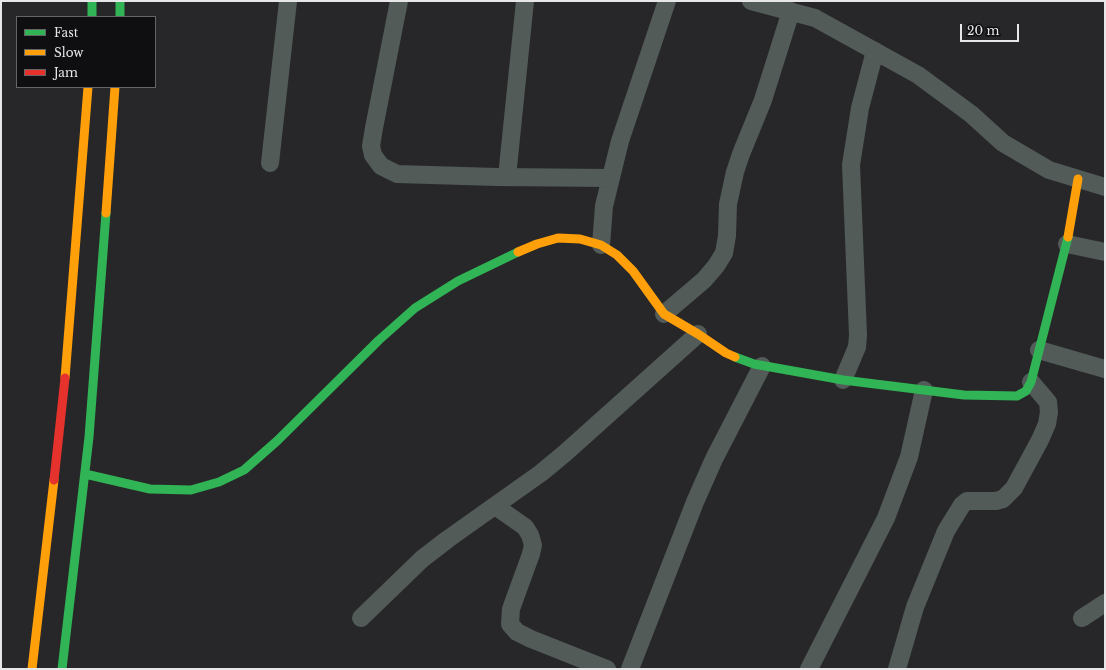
<!DOCTYPE html>
<html>
<head>
<meta charset="utf-8">
<style>
	body { margin:0 }
	#map { position:relative; width:1106px; height:670px; overflow:hidden; background:#272729; font-family:"Libre Baskerville",serif }
	canvas { display:block }
	.frame { position:absolute; inset:0; border:2px solid #e7e6e9; pointer-events:none }
	.legend { position:absolute; left:16px; top:16px; width:140px; height:72px; box-sizing:border-box; background:#0f0f11; border:1px solid #656567; margin:0; padding:5px 7px; list-style:none; font-size:12px; color:#e7e6e9 }
	.legend li { display:flex; align-items:center; gap:8px; height:20px }
	.legend b { width:20px; border:1px solid #656567 }
	.scale { position:absolute; left:960px; top:24px; width:59px; height:18px; box-sizing:border-box; border:2px solid #e7e6e9; border-top:0; padding-left:5px; font-size:12px; line-height:14px; white-space:nowrap; color:#e7e6e9; -webkit-text-stroke:3px #0f0f11; paint-order:stroke }
</style>
</head>
<body>
<div id="map">
<canvas width="1106" height="670"></canvas>
<div class="frame"></div>
<ul class="legend">
<li><b style="height:5px;background:#30b455"></b>Fast</li>
<li><b style="height:5px;background:#ff9f0a"></b>Slow</li>
<li><b style="height:5px;background:#e5322d"></b>Jam</li>
</ul>
<div class="scale">20 m</div>
</div>
<script>
const g = document.querySelector('canvas').getContext('2d');
g.lineJoin = 'round';
const poly = rows => new Path2D(rows.map(r => 'M' + r).join(''));
function trace(path, color, width, dash) { g.strokeStyle = color; g.lineWidth = width; g.lineCap = dash ? 'butt' : 'round'; g.setLineDash(dash || []); g.stroke(path); }
trace(poly([
	[399,1,374,128,371,146,373,155,381,166,397,174,497,177,610,178],
	[751,1,815,18,918,75,971,114,1003,143,1049,170,1105,187],
	[270,163,288,1],
	[507,177,525,1],
	[1067,244,1105,252],
	[601,245,604,206,620,141,667,1],
	[664,314,704,280,716,266,724,253,727,236,728,204,735,172,741,154,763,100,791,11],
	[1039,350,1105,369],
	[843,380,857,347,858,335,851,165,860,108,875,51],
	[495,506,525,527,530,535,533,545,531,554,511,609,510,624,517,632,531,639,607,669],
	[361,618,422,559,448,539,541,473,564,454,698,334],
	[1082,618,1105,603],
	[630,669,695,502,714,459,762,366],
	[809,669,886,518,909,457,924,390],
	[897,669,915,607,946,531,962,505,967,501,996,501,1003,499,1014,488,1040,440,1047,424,1049,412,1048,402,1031,382]
]), '#525b58', 18);
trace(poly([
	[92,1,92,17],
	[120,1,120,17],
	[735,357,754,364,843,380,964,395,1017,396,1026,391,1031,382,1068,237],
	[85,474,150,489,191,490,219,482,244,470,277,441,379,340,415,308,458,281,518,252],
	[62,669,89,437,106,213]
]), '#30b455', 9);
trace(poly([
	[106,213,115,87],
	[1068,237,1078,179],
	[518,252,537,244,558,238,580,239,601,245,617,255,633,271,664,314,698,334,726,353,735,357],
	[65,378,88,87],
	[32,669,54,480]
]), '#ff9f0a', 9);
trace(poly([
	[54,480,65,378]
]), '#e5322d', 9);
</script>
</body>
</html>
